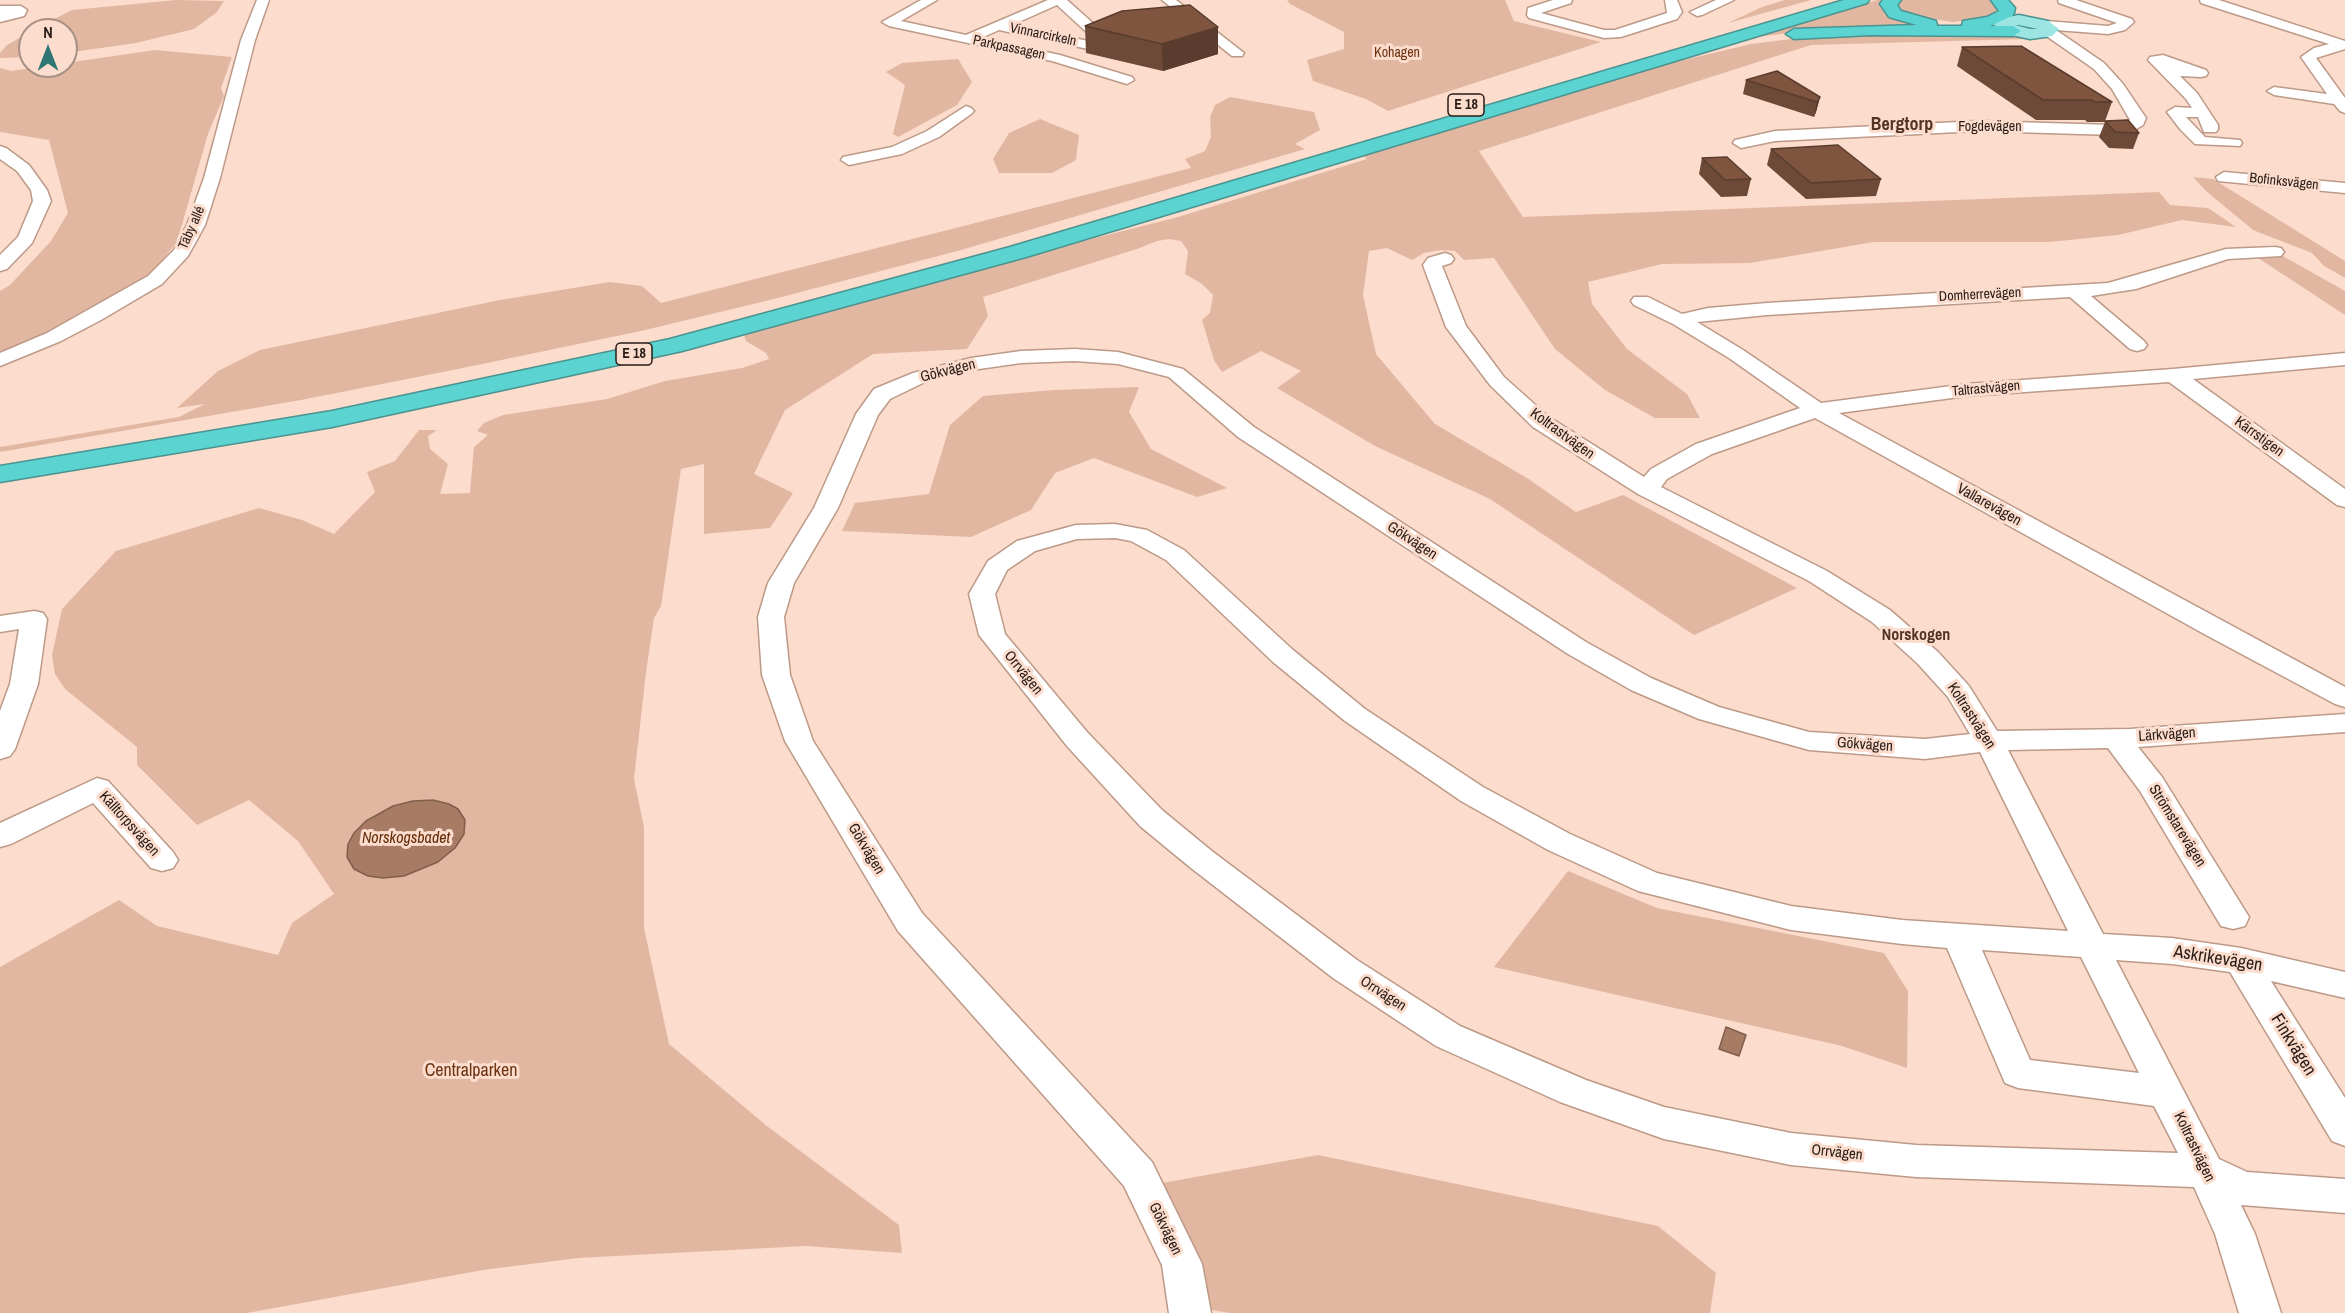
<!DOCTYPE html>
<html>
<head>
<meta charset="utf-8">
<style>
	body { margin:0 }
	#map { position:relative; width:2345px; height:1313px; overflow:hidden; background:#fbdccd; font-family:"Archivo Narrow",sans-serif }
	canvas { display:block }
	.north { position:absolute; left:18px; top:18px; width:60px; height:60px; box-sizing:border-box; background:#fbdccd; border:2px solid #a78f83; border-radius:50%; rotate:0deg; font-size:16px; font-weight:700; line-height:24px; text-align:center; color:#291b15 }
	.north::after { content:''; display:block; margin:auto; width:21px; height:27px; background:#2d7674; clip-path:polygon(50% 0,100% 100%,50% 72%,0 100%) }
</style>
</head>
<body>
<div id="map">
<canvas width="2345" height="1313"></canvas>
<div class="north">N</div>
</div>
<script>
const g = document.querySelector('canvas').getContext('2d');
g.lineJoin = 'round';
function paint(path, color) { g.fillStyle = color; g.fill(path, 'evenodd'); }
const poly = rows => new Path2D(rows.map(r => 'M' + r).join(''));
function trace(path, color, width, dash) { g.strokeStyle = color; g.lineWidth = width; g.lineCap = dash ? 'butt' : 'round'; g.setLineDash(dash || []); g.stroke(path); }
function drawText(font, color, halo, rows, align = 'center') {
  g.font = font + ' "Archivo Narrow",sans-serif'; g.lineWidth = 6; g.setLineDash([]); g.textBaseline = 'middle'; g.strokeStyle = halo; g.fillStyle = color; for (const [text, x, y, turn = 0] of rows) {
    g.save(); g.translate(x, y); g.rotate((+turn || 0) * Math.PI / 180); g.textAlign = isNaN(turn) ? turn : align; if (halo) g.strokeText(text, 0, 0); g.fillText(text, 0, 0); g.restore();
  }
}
paint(poly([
	[176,0,224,1,217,12,194,29,136,43,66,53,66,30,33,30,72,10],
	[1287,0,1505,0,1514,21,1601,42,1388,111,1366,99,1313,81,1307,60,1344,49,1344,32,1290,4],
	[1785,0,1811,0,1728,23,1762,7],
	[1877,0,1884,0,1881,3,1883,10,1900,20,1932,27,1821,29,1741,39],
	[1903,0,1993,0,1998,8,1991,17,1952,22,1908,15,1898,10,1896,3],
	[30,32,30,57,0,58,0,53,7,45],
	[1831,34,2021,35,2024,39,1811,45,1479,151,1523,217,2159,192,2170,205,2208,208,2236,227,2182,220,2118,235,2050,242,1874,242,1750,263,1662,264,1588,282,1592,304,1627,349,1687,394,1700,418,1655,418,1605,390,1555,349,1494,258,1464,260,1455,251,1441,250,1424,253,1412,260,1387,248,1369,251,1363,295,1376,354,1435,424,1527,478,1576,512,1623,495,1797,588,1694,635,1490,499,1375,446,1277,388,1301,371,1261,351,1222,372,1214,360,1202,320,1210,313,1213,295,1202,284,1185,274,1188,251,1181,241,1169,239,1157,241,1137,249,983,297,988,316,967,349,873,354,785,410,754,474,793,493,770,528,704,534,704,464,681,469,661,606,654,618,646,672,634,779,644,827,644,928,669,1044,767,1126,899,1225,902,1253,806,1246,578,1258,483,1270,247,1313,0,1313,0,967,119,900,157,926,278,955,292,923,334,894,298,841,249,800,197,825,137,765,137,747,65,689,55,674,52,655,62,609,116,551,259,508,302,520,334,534,375,492,367,472,395,461,419,430,437,430,428,436,430,449,448,464,440,494,470,493,474,447,488,435,477,431,484,423,503,415,607,399,665,381,742,368,769,359,766,353,746,341,744,335,879,293,1178,217,1367,159,1360,153,1646,69,1751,44],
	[155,50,232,57,221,88,224,96,208,134,177,242,155,269,122,293,58,330,0,355,0,291,10,285,51,241,68,213,49,140,0,132,0,68,11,71,46,66,66,66,66,63],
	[958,59,972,82,957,105,898,137,893,134,905,85,886,72,902,63],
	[1230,97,1314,112,1320,130,1295,144,1305,149,961,250,774,299,641,331,458,369,301,400,0,452,0,447,179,417,205,404,177,408,218,371,260,350,500,300,610,282,642,286,661,303,1191,168,1185,159,1205,151,1211,137,1210,117,1215,105],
	[1040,119,1079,135,1076,160,1052,173,999,173,993,159,1009,133],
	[2193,177,2213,179,2345,261,2345,278,2324,266,2312,253,2253,230,2206,191],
	[2281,255,2345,291,2345,315,2255,256],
	[1139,387,1129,412,1151,449,1227,488,1197,497,1094,458,1055,473,1031,510,971,537,842,531,855,503,929,494,950,425,983,396,1054,390],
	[1568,871,1657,908,1884,953,1908,991,1907,1068,1842,1046,1494,967],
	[1318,1155,1658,1226,1716,1273,1710,1313,1230,1313,1188,1306,1162,1183]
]), '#e2b7a2');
const water = poly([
	[433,800,449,804,458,809,465,820,464,834,455,848,438,862,404,876,383,878,368,876,354,869,347,857,348,844,354,833,366,821,393,806,413,801,433,800],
	[1726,1027,1746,1035,1739,1056,1719,1049,1726,1027]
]);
paint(water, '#a87b65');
trace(water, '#825e4d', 1.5);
const minor = poly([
	[257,0,269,0,255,40,220,178,205,225,188,256,162,284,101,320,61,341,0,366,0,353,47,333,148,276,174,250,187,225,204,178,241,40,257,0],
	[921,0,937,0,901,21,966,35,1048,0,1067,0,1103,32,1105,35,1103,38,1093,38,1057,5,1012,25,1093,42,1095,45,1093,48,1088,49,999,30,981,38,1060,55,1132,77,1134,80,1127,84,1052,61,889,26,882,22,921,0],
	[1162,0,1176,0,1244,53,1242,56,1232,56,1162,0],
	[1553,0,1572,0,1571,3,1541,13,1604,30,1615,30,1667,13,1665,0,1677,0,1682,12,1677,19,1621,37,1604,38,1529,18,1527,15,1528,8,1553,0],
	[1716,0,1734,0,1702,15,1697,16,1690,12,1716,0],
	[2058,0,2076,0,2132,19,2134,22,2125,30,2108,34,2056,30,2104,63,2123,84,2146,118,2143,125,2131,132,2114,135,1979,131,1775,141,1741,148,1733,143,1735,140,1775,131,1979,121,2114,125,2130,120,2112,89,2094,69,2045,35,2043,32,2046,29,2039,25,2046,21,2108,26,2117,23,2059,3,2058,0],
	[2200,0,2219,0,2345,41,2345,49,2316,58,2345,98,2345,113,2340,111,2334,104,2274,95,2267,91,2274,87,2327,94,2301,57,2314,48,2329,44,2201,3,2200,0],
	[0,6,21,6,27,10,24,16,0,22,0,6],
	[2163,55,2206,70,2208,73,2206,76,2201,77,2180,76,2197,93,2218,125,2218,129,2216,132,2204,132,2198,117,2186,117,2205,137,2240,140,2242,143,2240,146,2195,144,2180,129,2167,112,2175,107,2192,108,2186,99,2148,60,2150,57,2163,55],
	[966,106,971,108,974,111,971,114,939,137,902,154,849,165,841,160,843,157,892,147,927,131,966,106],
	[0,146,6,148,29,165,47,190,51,201,32,243,7,269,0,271,0,255,18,237,33,201,31,190,17,171,0,159,0,146],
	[2224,172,2345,183,2345,193,2218,181,2216,177,2224,172],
	[2275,247,2281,248,2284,252,2281,256,2228,259,2136,289,2091,296,2144,341,2147,345,2144,349,2137,351,2130,349,2070,297,1767,315,1697,322,1743,350,1821,403,1967,384,2173,369,2345,353,2345,365,2193,379,2345,489,2345,507,2337,505,2169,382,1967,396,1839,413,2345,687,2345,707,2335,704,2206,635,1815,418,1712,454,1667,479,1661,487,1827,571,1890,610,1938,652,1969,686,1997,731,2130,729,2345,714,2345,732,2138,747,2162,777,2249,917,2245,926,2233,929,2221,926,2140,791,2108,748,2008,750,2103,934,2172,938,2241,948,2345,972,2345,998,2271,981,2345,1098,2345,1146,2332,1141,2230,972,2172,964,2116,960,2219,1159,2247,1172,2345,1179,2345,1213,2241,1205,2255,1234,2281,1313,2239,1313,2215,1234,2194,1187,1916,1177,1791,1165,1664,1139,1560,1102,1436,1046,1333,978,1191,868,1140,826,1067,746,979,635,969,594,988,561,1017,541,1076,525,1115,524,1147,530,1184,550,1293,650,1365,709,1483,787,1570,834,1657,873,1791,906,1902,920,2068,931,1980,752,1925,759,1809,750,1699,719,1631,690,1568,654,1238,437,1169,377,1118,364,1075,361,1021,363,972,370,927,381,890,399,878,415,838,508,794,583,784,617,790,675,813,741,922,913,1152,1162,1202,1264,1211,1313,1169,1313,1162,1265,1124,1186,898,931,785,741,762,675,758,617,768,583,814,508,856,414,874,389,913,373,971,358,1021,351,1075,349,1118,352,1183,369,1254,427,1586,642,1651,678,1719,707,1809,732,1925,739,1970,734,1948,697,1918,664,1872,622,1809,581,1638,494,1533,427,1490,385,1446,327,1423,265,1428,258,1445,253,1451,255,1454,259,1451,263,1442,266,1466,326,1504,377,1549,417,1644,477,1651,469,1696,444,1800,408,1729,358,1673,324,1634,305,1631,301,1634,297,1648,297,1682,314,1708,308,1767,303,2108,283,2226,249,2275,247],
	[1115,538,1131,541,1166,560,1273,662,1345,721,1461,801,1548,850,1638,891,1791,930,1902,944,1947,948,2005,1083,2018,1088,2154,1106,2178,1153,1916,1145,1791,1133,1664,1107,1586,1080,1460,1026,1357,960,1213,852,1162,810,1087,732,1005,634,995,594,1007,570,1035,551,1077,539,1115,538],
	[1982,950,2081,957,2139,1073,2030,1060,1982,950],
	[34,611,43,613,47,619,38,684,15,749,10,756,0,759,0,711,10,684,19,629,0,632,0,616,34,611],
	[97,778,108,781,173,852,178,860,173,868,162,871,151,868,93,803,11,844,0,847,0,823,97,778]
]);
const major = poly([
	[2019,15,2048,21,2059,29,2052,36,2030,39,2007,34,1993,24,2001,18,2019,15],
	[2015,25,2019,25,2038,29,2030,29,2015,25]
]);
const highway = poly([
	[1844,0,1869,0,1867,3,1026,257,682,351,332,427,0,482,0,466,332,411,670,339,1010,247,1844,0],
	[1901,0,1897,5,1901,11,1936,21,1937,26,1962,26,1963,21,1987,17,1999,11,1991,0,2008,0,2015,8,2014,13,2012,16,1990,26,2013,26,2021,31,2013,36,1870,35,1794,39,1786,34,1794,29,1917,25,1889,17,1880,4,1883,0,1901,0]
]);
trace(minor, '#bd9987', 3);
trace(major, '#4a938f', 3);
trace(highway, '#4a938f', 3);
paint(minor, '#fff');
paint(major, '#9de5e3');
paint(highway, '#5bd3d0');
paint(poly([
	[1085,26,1218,54,1163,71,1086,53],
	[1962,47,2112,102,2105,121,2139,133,2133,149,2109,148,2099,137,2105,122,2087,122,2085,120,2036,120,1957,66],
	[1746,80,1820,97,1816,112,1814,117,1743,94],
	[1771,149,1881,179,1876,196,1806,199,1767,165],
	[1702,158,1751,179,1747,196,1721,197,1699,174]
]), '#6d4937');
paint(poly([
	[1218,27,1218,54,1163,71,1162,44],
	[1820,97,1816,112,1814,117,1817,102]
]), '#593c2d');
const building = poly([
	[1190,5,1218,27,1162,44,1085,26,1122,11,1190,5],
	[2021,46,2112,102,2094,102,2092,100,2043,100,1962,47,2021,46],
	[1777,71,1820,97,1817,102,1746,80,1777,71],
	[2128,120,2139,133,2115,132,2105,121,2128,120],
	[1838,145,1881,179,1811,183,1771,149,1838,145],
	[1727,157,1751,179,1725,180,1702,158,1727,157]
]);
paint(building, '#7f5540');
trace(building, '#593c2d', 1.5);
drawText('14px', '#291b15', '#fbdccd', [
	["Vinnarcirkeln",1043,35,12],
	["Parkpassagen",1009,48,12],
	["Fogdevägen",1990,127],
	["Bofinksvägen",2284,182,6],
	["Täby allé",192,228,-66],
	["Domherrevägen",1980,295,-3],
	["Taltrastvägen",1986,389,-5]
]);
drawText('14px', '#6d3310', '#fbdccd', [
	["Kohagen",1397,53]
]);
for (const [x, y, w] of [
	[1466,105,36],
	[634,354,36]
]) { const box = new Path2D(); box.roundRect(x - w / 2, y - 11, w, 22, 4.5); g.fillStyle = '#fbdccd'; g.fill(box); trace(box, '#291b15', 1.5); }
drawText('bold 14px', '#291b15', null, [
	["E 18",1466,105],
	["E 18",634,354]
]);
drawText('15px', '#291b15', '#fbdccd', [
	["Gökvägen",948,371,-14],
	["Koltrastvägen",1562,434,36],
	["Kärrstigen",2259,437,36],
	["Vallarevägen",1989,505,29],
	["Gökvägen",1412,541,33],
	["Orrvägen",1023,673,51],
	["Koltrastvägen",1971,716,57],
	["Lärkvägen",2167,735,-4],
	["Gökvägen",1865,745,4],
	["Källtorpsvägen",129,824,48],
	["Strömstarevägen",2177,826,58],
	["Gökvägen",866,849,59],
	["Orrvägen",1383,994,33],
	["Koltrastvägen",2194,1147,64],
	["Orrvägen",1837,1153,6],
	["Gökvägen",1165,1229,64]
]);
drawText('bold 16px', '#523425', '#fbdccd', [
	["Norskogen",1916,636]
]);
drawText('italic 16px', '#632a04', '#fbdccd', [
	["Norskogsbadet",406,839]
]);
drawText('bold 18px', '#523425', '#fbdccd', [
	["Bergtorp",1902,125]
]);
drawText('18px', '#291b15', '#fbdccd', [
	["Askrikevägen",2218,959,9],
	["Finkvägen",2293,1045,58]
]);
drawText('18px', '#6d3310', '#fbdccd', [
	["Centralparken",471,1071]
]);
</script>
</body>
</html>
